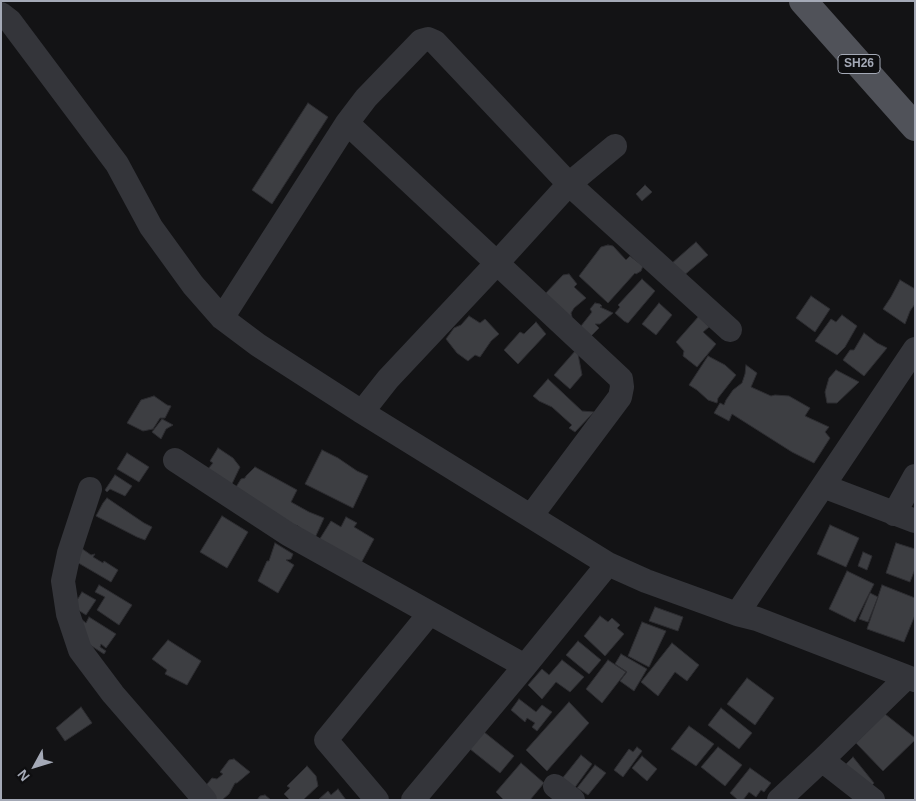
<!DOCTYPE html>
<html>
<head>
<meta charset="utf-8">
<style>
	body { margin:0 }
	#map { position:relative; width:916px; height:801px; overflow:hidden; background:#131315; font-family:Helvetica,sans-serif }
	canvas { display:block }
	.frame { position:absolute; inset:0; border:2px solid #a4a9b6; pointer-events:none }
	.north { position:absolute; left:10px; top:741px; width:50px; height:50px; -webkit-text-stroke:4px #0e0e10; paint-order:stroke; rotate:231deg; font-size:14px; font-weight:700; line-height:20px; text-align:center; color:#a4a9b6 }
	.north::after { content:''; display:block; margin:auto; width:18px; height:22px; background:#a4a9b6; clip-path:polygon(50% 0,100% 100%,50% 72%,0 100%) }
</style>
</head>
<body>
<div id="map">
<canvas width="916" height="801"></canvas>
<div class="frame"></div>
<div class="north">N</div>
</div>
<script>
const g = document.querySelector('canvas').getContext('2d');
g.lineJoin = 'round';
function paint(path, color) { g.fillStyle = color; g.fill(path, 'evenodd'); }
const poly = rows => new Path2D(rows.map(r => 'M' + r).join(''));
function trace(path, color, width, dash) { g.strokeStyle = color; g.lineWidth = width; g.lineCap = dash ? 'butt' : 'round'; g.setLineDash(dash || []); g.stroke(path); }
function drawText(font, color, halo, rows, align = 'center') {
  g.font = font + ' Helvetica,sans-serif'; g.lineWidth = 5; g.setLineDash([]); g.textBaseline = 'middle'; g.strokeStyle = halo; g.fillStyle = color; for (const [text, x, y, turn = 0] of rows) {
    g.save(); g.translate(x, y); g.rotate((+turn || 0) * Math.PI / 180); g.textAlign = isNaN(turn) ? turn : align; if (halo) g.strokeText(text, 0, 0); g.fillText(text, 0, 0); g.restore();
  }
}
const building = poly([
	[308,103,328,117,272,204,252,190,308,103],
	[645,185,652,192,642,201,636,194,645,185],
	[696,242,708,255,682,277,671,264,696,242],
	[608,245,613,246,626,260,630,256,643,266,641,271,636,274,635,273,608,303,579,276,601,247,608,245],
	[569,274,577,284,574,287,586,298,574,308,571,313,572,317,569,321,544,295,563,275,569,274],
	[642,279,655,291,628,323,624,321,615,313,620,307,618,305,642,279],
	[900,280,915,289,915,304,910,311,905,324,883,309,891,297,900,280],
	[811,296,830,309,815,332,796,318,811,296],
	[595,303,600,304,602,306,600,307,613,313,600,324,595,324,599,328,591,336,581,326,592,312,590,309,595,303],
	[659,303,672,315,656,335,642,324,659,303],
	[842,315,857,326,845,347,837,355,815,341,831,319,836,322,842,315],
	[469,316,480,323,485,319,499,334,491,341,480,357,475,355,468,361,457,353,446,339,454,328,461,325,469,316],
	[699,316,709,327,703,332,716,344,697,367,683,356,684,351,676,342,699,316],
	[536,322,546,334,518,364,504,350,520,332,524,334,536,322],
	[864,333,877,343,887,348,864,376,843,360,850,350,854,350,864,333],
	[576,350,578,354,582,375,570,389,554,375,576,350],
	[708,356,725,365,736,375,718,398,717,403,708,400,697,390,689,385,708,356],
	[746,365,757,373,751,387,771,396,775,395,789,396,810,408,805,416,829,427,825,432,830,438,814,463,792,452,732,414,729,421,714,413,720,403,724,405,726,400,733,390,742,383,745,374,746,365],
	[836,370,859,382,837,403,827,403,825,392,829,378,836,370],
	[548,379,582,411,594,412,575,432,569,428,572,425,552,407,539,401,533,396,548,379],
	[154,396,167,405,171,406,165,418,160,418,153,429,143,431,127,423,141,400,154,396],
	[162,419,173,425,166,429,161,439,152,432,162,419],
	[218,448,233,458,240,467,230,488,208,469,213,463,210,461,218,448],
	[322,450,338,458,357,471,368,476,353,508,305,484,322,450],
	[127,453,149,467,139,482,117,469,127,453],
	[255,467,297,490,291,502,309,512,324,518,314,540,298,526,288,523,236,487,241,479,245,478,246,476,255,467],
	[115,475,132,486,125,496,110,489,107,492,105,490,115,475],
	[107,498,144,523,152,527,145,540,137,537,96,516,103,503,107,498],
	[222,516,248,532,227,568,200,552,222,516],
	[346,517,357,523,354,527,374,539,360,565,316,545,331,521,341,527,346,517],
	[830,525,859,538,846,567,817,554,830,525],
	[275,543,293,554,291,559,286,560,294,565,278,593,258,581,267,561,269,561,275,543],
	[896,543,915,549,915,569,910,582,886,573,896,543],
	[81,548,91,555,95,554,93,557,103,563,104,561,118,570,111,582,75,561,81,548],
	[863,552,872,556,867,570,858,566,863,552],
	[847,571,874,584,855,622,829,609,847,571],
	[99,585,132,605,119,625,97,610,105,597,95,592,99,585],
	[882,585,915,598,915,615,904,642,867,629,882,585],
	[82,592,96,600,86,615,75,608,76,602,82,592],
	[870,593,878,597,868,622,859,619,870,593],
	[655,607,683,617,678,631,649,621,655,607],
	[600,616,608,622,612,618,620,625,617,628,624,634,605,656,584,636,600,616],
	[89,617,116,634,106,648,101,644,100,647,106,651,104,654,76,636,81,619,86,623,89,617],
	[642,622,666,631,649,667,628,656,642,622],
	[168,640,201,661,187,685,165,674,167,670,152,659,168,640],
	[578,641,601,660,589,674,566,655,578,641],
	[672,643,699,665,687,681,675,672,658,696,641,682,672,643],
	[621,654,647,669,634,691,620,681,627,672,615,664,621,654],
	[562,660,584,677,570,692,556,682,542,699,528,685,542,669,549,675,562,660],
	[608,660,626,672,602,703,586,689,608,660],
	[747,678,774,698,755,725,727,704,747,678],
	[519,699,536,712,542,705,552,712,537,731,532,727,535,723,527,718,525,722,511,710,519,699],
	[569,702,589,723,547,771,526,750,569,702],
	[81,707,92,723,65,741,56,728,81,707],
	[721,708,752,733,739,749,708,725,721,708],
	[885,714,915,738,915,740,883,771,856,743,885,714],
	[689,726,714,744,696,766,671,749,689,726],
	[484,732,514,756,500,773,470,749,484,732],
	[637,747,642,751,623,777,614,770,629,749,633,752,637,747],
	[718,747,742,765,725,786,701,767,718,747],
	[581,755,592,764,573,790,561,780,581,755],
	[642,756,657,769,647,781,632,768,642,756],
	[853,757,874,783,865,793,839,771,853,757],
	[234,759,250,772,237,783,235,783,229,794,222,800,217,800,203,789,212,778,217,779,223,774,220,772,229,760,234,759],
	[521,763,544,783,530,800,504,800,496,792,521,763],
	[595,765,606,773,588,795,577,788,595,765],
	[307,766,316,776,318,786,303,800,290,800,284,794,290,788,287,786,307,766],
	[750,768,771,783,764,792,761,790,756,797,749,792,743,800,738,800,730,793,750,768],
	[338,789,346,800,319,799,328,791,331,795,338,789],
	[265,795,271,800,257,800,260,796,265,795]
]);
paint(building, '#3d3e42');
trace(building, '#2d2d31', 1);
trace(poly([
	[1,14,10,21,117,164,151,227,193,285,222,318,258,345,362,412,608,564,646,581,737,614,757,619,915,680],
	[222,318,347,123],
	[362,412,388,379,497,263,569,184,615,146],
	[175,460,288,534,525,666],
	[823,486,915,521],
	[90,489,69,553,63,581,68,614,80,650,113,694,205,800],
	[894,514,915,476],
	[531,516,620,397,622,387,621,379,347,123,366,98,421,41,428,39,435,42,569,184,730,330],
	[737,614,915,349],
	[555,786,573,800],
	[377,800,326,740,430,613],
	[413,800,525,666,608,564],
	[779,800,822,760],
	[873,800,822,760,907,677]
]), '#34353a', 24);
trace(poly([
	[803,1,915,127]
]), '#505259', 28);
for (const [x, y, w] of [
	[859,64,42]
]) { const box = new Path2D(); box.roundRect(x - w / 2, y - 9.5, w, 19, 4); g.fillStyle = '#0e0e10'; g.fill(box); trace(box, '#a4a9b6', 1); }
drawText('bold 12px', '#a4a9b6', null, [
	["SH26",859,64]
]);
</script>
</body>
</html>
